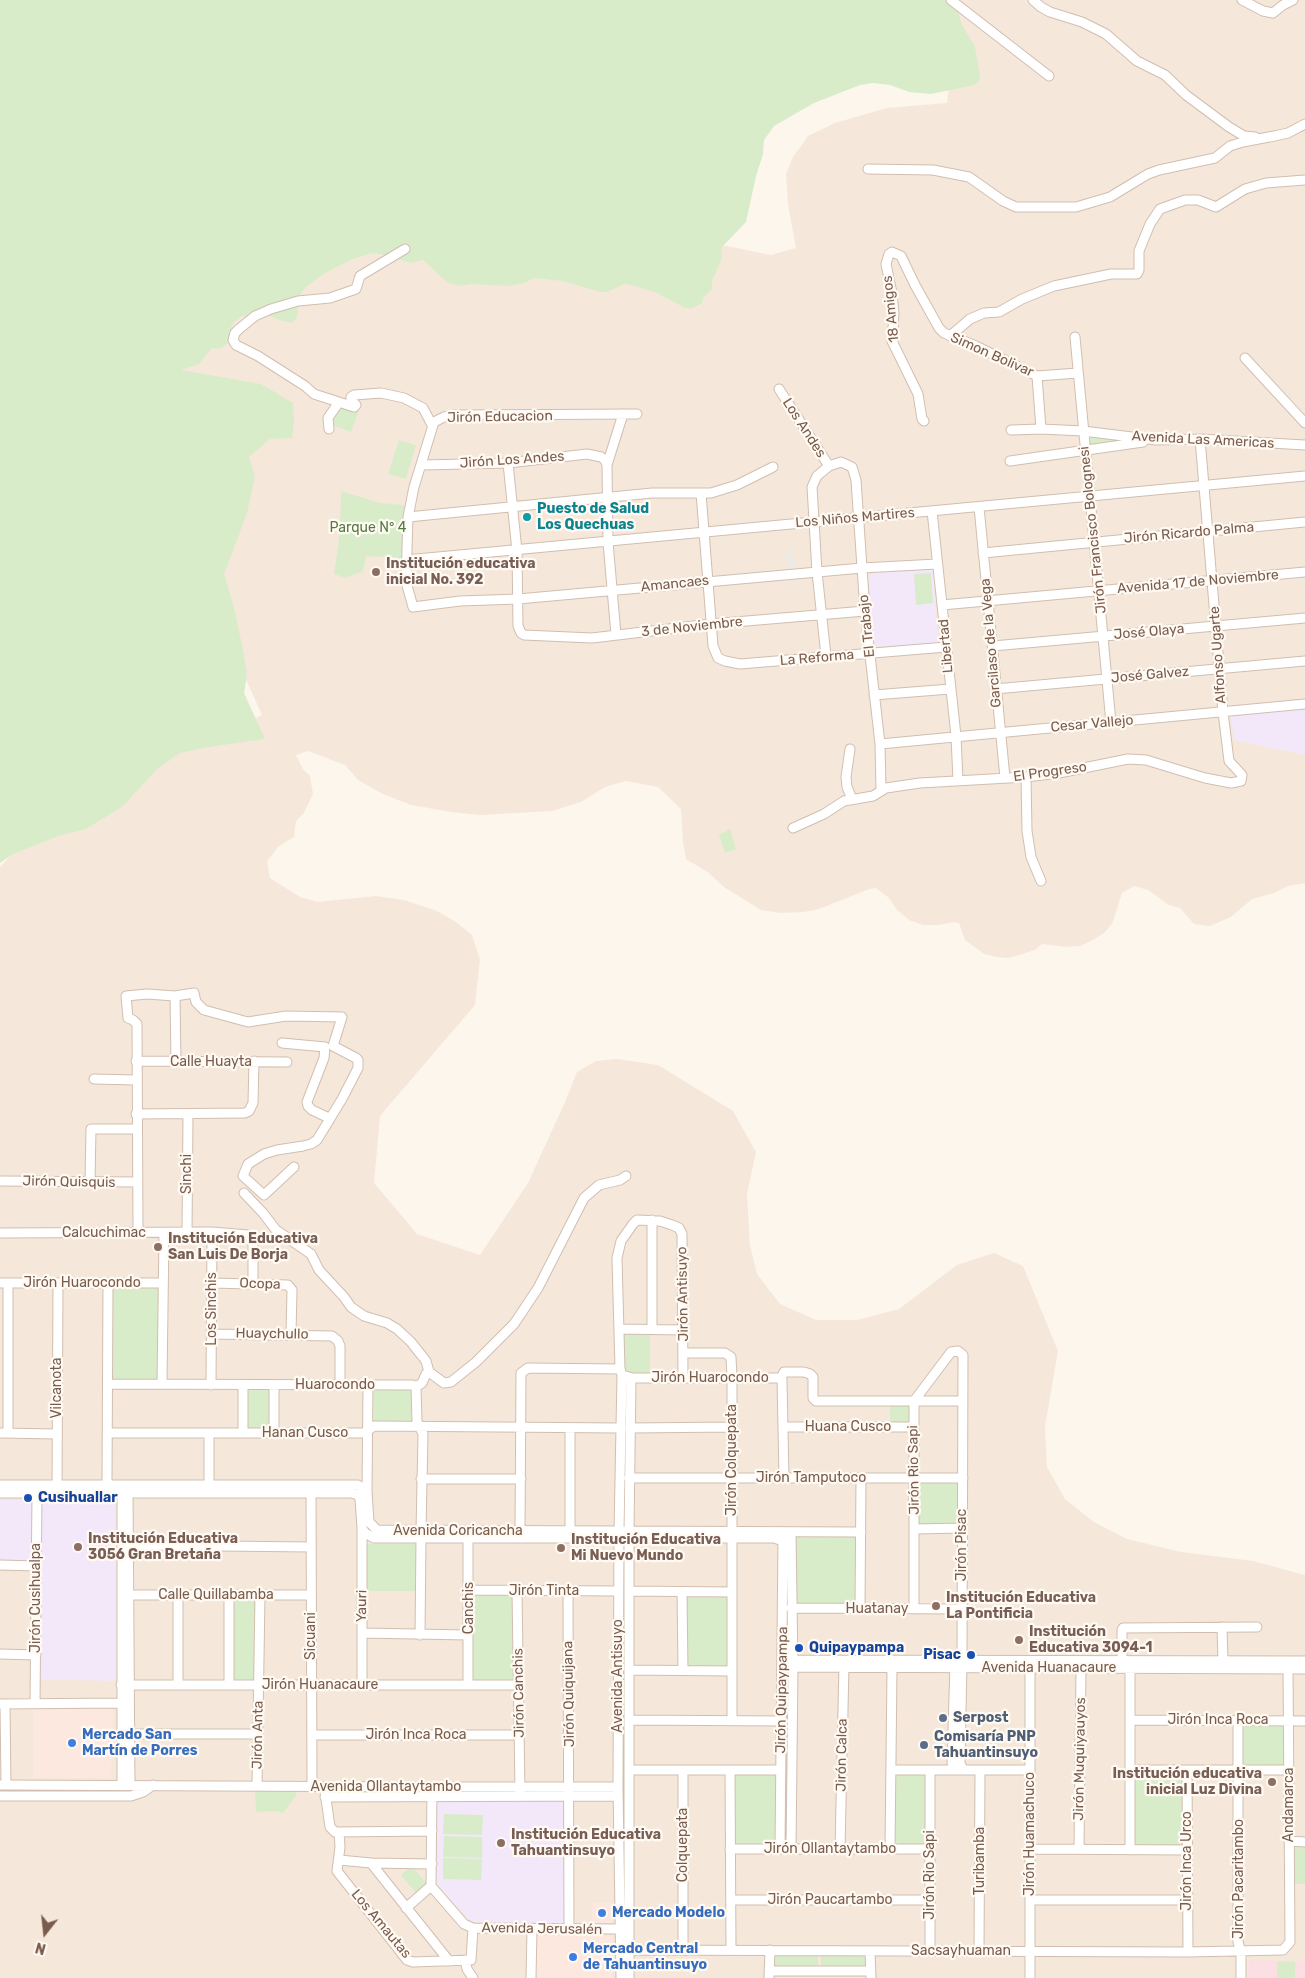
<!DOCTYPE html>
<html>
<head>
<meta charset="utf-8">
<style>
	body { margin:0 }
	#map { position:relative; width:1305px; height:1978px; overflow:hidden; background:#fdf6ec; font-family:Rubik,sans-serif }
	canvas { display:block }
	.north { position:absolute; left:20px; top:1908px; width:50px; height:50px; -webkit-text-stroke:4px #fffaf3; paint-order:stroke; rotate:196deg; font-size:14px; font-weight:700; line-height:20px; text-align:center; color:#7a5c4d }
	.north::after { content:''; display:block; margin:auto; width:18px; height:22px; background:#7a5c4d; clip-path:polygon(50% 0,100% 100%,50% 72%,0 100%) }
</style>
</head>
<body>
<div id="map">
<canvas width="1305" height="1978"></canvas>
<div class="north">N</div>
</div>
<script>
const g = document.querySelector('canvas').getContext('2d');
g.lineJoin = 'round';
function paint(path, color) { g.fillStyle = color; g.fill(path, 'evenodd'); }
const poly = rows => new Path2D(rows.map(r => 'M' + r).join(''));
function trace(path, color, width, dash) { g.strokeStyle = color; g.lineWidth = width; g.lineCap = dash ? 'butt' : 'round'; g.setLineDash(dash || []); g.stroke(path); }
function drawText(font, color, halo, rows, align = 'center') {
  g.font = font + ' Rubik,sans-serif'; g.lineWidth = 4.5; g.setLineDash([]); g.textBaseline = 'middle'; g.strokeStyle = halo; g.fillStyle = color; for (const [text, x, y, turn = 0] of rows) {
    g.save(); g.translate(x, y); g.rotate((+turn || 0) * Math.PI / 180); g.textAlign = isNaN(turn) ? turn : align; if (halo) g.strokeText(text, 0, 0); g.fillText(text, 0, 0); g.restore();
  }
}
paint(poly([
	[875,0,1305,0,1305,883,1288,886,1274,893,1252,899,1231,917,1210,926,1194,924,1180,908,1169,905,1148,890,1134,886,1122,893,1112,924,1104,933,1093,940,1080,946,1066,947,1042,944,1035,950,1009,958,997,957,984,954,965,940,959,923,954,922,938,925,923,925,909,920,897,910,889,898,876,888,869,889,819,909,804,912,780,913,761,910,724,887,709,873,686,859,683,842,681,809,658,787,626,781,605,787,581,802,552,811,480,815,451,812,411,805,383,794,358,780,345,765,308,751,296,755,303,769,310,776,313,794,304,813,296,821,294,837,279,846,267,861,270,878,300,897,317,902,376,896,404,900,437,911,456,922,472,935,480,959,475,1005,380,1116,374,1183,417,1234,480,1255,528,1183,565,1102,577,1072,596,1061,617,1059,658,1065,733,1111,756,1152,747,1194,750,1245,757,1274,780,1304,816,1320,857,1320,899,1309,957,1265,994,1253,1023,1266,1058,1351,1045,1426,1047,1467,1065,1499,1094,1522,1127,1539,1181,1552,1253,1561,1305,1575,1305,1978,0,1978,0,867,20,846,177,747,229,732,262,715,204,587,221,403,80,309,332,166,771,255,796,248,788,204,786,174,793,157,808,136,835,123,887,108,947,103,952,63]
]), '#f5e8da');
paint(poly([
	[33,1708,113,1709,111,1778,33,1778],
	[611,1902,612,1923,592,1923,592,1903],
	[534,1936,612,1936,612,1978,534,1978]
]), '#fde8e0');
paint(poly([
	[793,550,796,572,787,572,784,551]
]), '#efe9e4');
paint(poly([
	[933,569,938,643,879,647,874,644,868,578,873,573],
	[1305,707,1305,755,1234,740,1230,713],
	[0,1500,34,1500,34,1561,0,1561],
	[42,1501,114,1502,116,1503,116,1677,113,1681,40,1679,40,1503],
	[436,1802,567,1802,566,1923,471,1922,436,1883]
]), '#f3e8fa');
paint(poly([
	[1249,1960,1305,1961,1305,1978,1248,1978]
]), '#fbdfe3');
paint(poly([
	[0,0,954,0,962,25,975,47,980,76,978,82,974,85,931,94,909,92,890,85,873,83,860,85,814,103,774,126,764,140,763,154,756,176,746,222,722,247,721,261,712,280,712,289,703,298,702,303,693,308,685,308,657,293,632,285,624,284,607,292,600,292,563,281,534,278,524,283,507,286,471,284,459,286,447,282,423,260,411,263,384,255,373,253,355,258,325,273,307,286,298,297,297,317,292,323,279,320,267,314,242,316,235,321,231,327,231,337,227,344,219,349,212,348,199,364,181,370,261,384,293,403,294,422,292,438,270,439,249,457,255,476,247,513,224,574,234,607,243,650,247,675,244,693,265,739,209,747,180,753,157,769,123,806,86,829,61,835,13,854,0,863],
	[339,403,359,410,351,432,332,425],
	[1084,432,1150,440,1086,448],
	[399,440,416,445,406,479,388,474],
	[341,491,380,503,404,505,402,562,386,563,386,557,366,556,363,571,346,578,334,574,340,533],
	[931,573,933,603,916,605,914,574],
	[730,829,736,849,725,853,719,835],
	[113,1287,158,1287,158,1381,113,1381],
	[650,1332,650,1375,631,1375,627,1373,623,1368,623,1335,625,1333],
	[245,1388,271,1388,271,1430,245,1430],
	[374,1389,410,1389,413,1391,413,1425,374,1425],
	[890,1403,911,1403,911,1424,890,1424],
	[917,1481,959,1481,959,1526,918,1526],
	[793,1535,857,1535,857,1606,794,1605],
	[366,1544,417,1544,417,1591,366,1591],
	[471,1592,515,1592,517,1683,470,1683],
	[684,1594,728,1594,727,1668,685,1668],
	[226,1598,258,1598,257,1682,226,1681],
	[1285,1723,1286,1767,1242,1767,1241,1724],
	[894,1772,928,1773,928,1847,892,1846],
	[1131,1772,1185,1772,1185,1847,1131,1847],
	[733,1773,778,1773,778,1846,733,1846],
	[255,1790,296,1790,296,1796,283,1813,276,1811,256,1812],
	[444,1814,483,1815,482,1835,443,1834],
	[444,1836,482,1837,482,1858,443,1857],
	[1293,1846,1305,1846,1305,1884,1293,1884],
	[443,1858,482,1859,481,1880,443,1879],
	[412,1866,428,1885,417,1894,401,1875],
	[772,1952,818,1952,818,1969,772,1969],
	[821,1953,867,1953,868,1969,821,1968],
	[1277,1961,1295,1962,1295,1978,1277,1978]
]), '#d8ecc9');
const minor = poly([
	[951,0,1049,76],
	[1033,0,1041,7,1050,12,1082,22,1106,34,1137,61,1165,75,1186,95,1229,127,1244,136,1255,137],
	[1242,0,1263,11,1273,13,1283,5,1293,0],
	[1270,137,1288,133,1305,124],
	[868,169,933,170,969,177,1003,201,1016,207,1076,207,1110,197,1148,174,1159,170,1215,158,1230,146,1243,142,1274,136],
	[405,249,360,276,356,289,330,298,298,301,271,309,255,316,239,329,235,333,233,340,236,345,258,356,305,386,314,394,354,407,356,405,351,400,351,397,354,395,381,393,404,398,423,408,432,425],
	[950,336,970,319,984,313,999,312,1022,299,1054,286,1111,274,1137,274,1139,270,1139,251,1150,224,1160,209,1185,200,1198,200,1216,207,1245,189,1266,183,1305,180],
	[1075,337,1111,723],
	[1245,358,1305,423],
	[1037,376,1041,429],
	[779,389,829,466],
	[637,414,455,415,444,417,434,422,414,487,408,517,406,582,413,607,460,601,518,599,862,568,937,564],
	[924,421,922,419,918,394,892,341,894,314,892,293,886,264,889,254,892,252,901,256,915,285,939,328,944,333,976,346,1037,376,1078,373],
	[329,429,328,418,339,402],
	[1011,430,1041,429,1083,431,1156,440,1200,439,1305,445],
	[1010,461,1143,442],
	[508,463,517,551,518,626,521,633,524,635,592,638,711,624,865,611],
	[422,465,508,463,587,454,601,457,605,460,607,465,608,542,616,635],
	[607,465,623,414],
	[701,493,713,646,718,658,725,661,740,664,946,647],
	[979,507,1005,778],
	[932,511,956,736,958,781],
	[408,517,652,493,711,493,737,485,773,467],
	[983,553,1305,522],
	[406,560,1305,476],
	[942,605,1305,572],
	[993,646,1305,618],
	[826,656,817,572,812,487,817,476,829,466,841,462,852,467,856,480,865,611,880,744,881,790],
	[995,689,1305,661],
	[874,695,950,689],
	[880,744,1305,704],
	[850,749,846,777,847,787,852,799],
	[1026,777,1027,831,1031,857,1041,881],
	[793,828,824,814,844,801,873,796,886,788,920,783,1026,777,1059,773,1128,759,1146,760,1205,778,1231,783,1241,781,1242,775,1229,761,1223,712,1200,439],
	[175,996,176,1062],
	[282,1043,325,1047,324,1058,307,1102,308,1106,312,1110,329,1118],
	[136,1061,287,1062],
	[94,1079,136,1080],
	[136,1114,245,1113,249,1111,253,1103,254,1061],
	[0,1181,137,1182],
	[90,1181,91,1129,136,1129],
	[244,1193,263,1213,276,1230,311,1254,319,1270,344,1297,351,1307,364,1316,387,1323,397,1329,411,1342,426,1361,429,1372],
	[652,1220,652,1329],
	[0,1233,212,1232,248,1235,253,1238,253,1283],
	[141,1233,138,1229,137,1024,133,1020,128,1018,126,996,147,994,175,996,194,993,196,1002,204,1010,248,1022,286,1016,342,1017,333,1046,356,1058,358,1060,358,1068,342,1099,317,1140,311,1144,303,1146,277,1150,264,1154,248,1164,243,1176,264,1195,294,1167],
	[187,1233,188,1115],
	[0,1283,163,1283],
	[108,1283,107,1481,110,1486],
	[212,1283,288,1285,292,1290,291,1334],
	[619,1329,683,1330],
	[212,1334,332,1336,338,1341,340,1346,340,1385],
	[683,1353,725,1353,731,1357,732,1377,732,1720],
	[683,1378,682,1234,679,1228,672,1225,660,1221,637,1220,633,1224,621,1241,617,1258,620,1369,622,1375,633,1378,781,1378,784,1372,804,1372,810,1374,813,1377,813,1398,816,1401,963,1401],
	[781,1378,782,1380,784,1478],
	[108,1384,413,1385,416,1387,417,1422,423,1434,421,1531],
	[162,1384,164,1233],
	[211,1385,212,1232],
	[243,1385,243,1433],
	[416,1387,422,1383,426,1374,429,1372,444,1383,451,1382,476,1362,514,1324,538,1288,584,1198,599,1185,620,1180,626,1176],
	[783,1427,914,1427],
	[630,1428,732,1427],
	[0,1433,57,1434],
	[8,1433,8,1283],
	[108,1433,364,1433,374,1426,620,1428],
	[209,1433,209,1485],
	[274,1433,274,1385],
	[629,1478,963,1478],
	[421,1479,521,1479],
	[0,1485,358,1485,367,1491,369,1522,377,1530,861,1532],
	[311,1488,312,1786],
	[128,1489,130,1785],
	[57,1490,58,1283],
	[122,1490,122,1784],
	[367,1491,368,1385],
	[0,1493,351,1493,358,1495,360,1499,362,1528,365,1533,374,1538,774,1538,783,1541],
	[915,1529,962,1528],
	[520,1531,521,1373,528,1368,620,1369],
	[570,1531,570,1428],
	[791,1532,793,1668,791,1849],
	[128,1545,311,1547],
	[0,1565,36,1566],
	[469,1590,618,1591],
	[517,1591,520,1793],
	[568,1591,569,1929],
	[630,1591,732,1592],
	[682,1592,683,1670],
	[124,1595,311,1595],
	[178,1595,178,1684],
	[229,1595,229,1685],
	[791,1608,962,1609],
	[860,1608,861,1478],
	[914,1609,914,1401,951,1352,958,1351,963,1355,962,1661,960,1764,964,1770],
	[1222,1627,1223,1661],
	[362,1633,468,1635],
	[420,1635,421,1539],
	[0,1654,36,1655],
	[782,1660,1305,1661],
	[1122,1660,1122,1630,1123,1628,1257,1627],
	[955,1664,952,1763,957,1770],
	[782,1667,1305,1669],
	[630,1670,732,1671],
	[362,1684,362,1528],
	[121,1685,518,1685],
	[468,1685,468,1532],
	[35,1703,37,1493],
	[0,1704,121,1703],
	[5,1704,6,1785],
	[629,1720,781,1721],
	[1130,1720,1305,1721],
	[1238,1720,1238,1942,1241,1952,1241,1978],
	[129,1734,258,1734],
	[312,1735,519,1735],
	[629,1770,781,1770],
	[683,1770,683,1950],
	[730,1770,731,1950],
	[892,1770,1030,1770],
	[1130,1770,1289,1770],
	[1187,1770,1188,1952],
	[0,1785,432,1787,618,1787],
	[257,1786,260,1595],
	[432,1787,431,1886,464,1924,473,1928,619,1929],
	[325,1792,330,1827,335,1832,432,1831],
	[0,1796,131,1796,143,1792,153,1785],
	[325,1797,618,1796],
	[339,1832,340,1847,337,1871,407,1960,413,1962,471,1960,473,1928],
	[1289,1841,1305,1842],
	[730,1849,930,1849],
	[780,1849,783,1537],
	[840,1849,844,1664],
	[890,1849,892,1668],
	[1030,1849,1187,1850],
	[1079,1849,1081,1668],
	[1130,1850,1130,1662],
	[339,1860,371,1863,432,1864],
	[371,1863,449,1961],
	[731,1900,930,1900],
	[1030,1900,1188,1900],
	[406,1908,431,1886],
	[628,1950,1188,1952,1283,1950,1290,1942,1288,1668],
	[870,1951,871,1978],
	[930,1951,930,1770],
	[979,1951,980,1770],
	[465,1960,467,1969,473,1978],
	[769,1971,870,1971],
	[531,1978,532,1929],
	[621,1978,618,1787,619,1531,622,1375],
	[629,1978,629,1531,631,1378],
	[769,1978,770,1950],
	[1030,1978,1030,1663]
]);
trace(minor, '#d1beb0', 11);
trace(minor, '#fff', 9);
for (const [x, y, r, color] of [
	[527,517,5,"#0f9aa8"],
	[376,572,5,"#8d6e63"],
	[158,1247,5,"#8d6e63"],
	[28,1498,5,"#1a4fb4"],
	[78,1547,5,"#8d6e63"],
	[561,1548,5,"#8d6e63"],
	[936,1606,5,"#8d6e63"],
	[1019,1640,5,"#8d6e63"],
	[799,1648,5,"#1a4fb4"],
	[971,1655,5,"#1a4fb4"],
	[943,1718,5,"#5c6f8a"],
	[72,1743,5,"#3f7fe0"],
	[924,1745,5,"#5c6f8a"],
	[1272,1782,5,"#8d6e63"],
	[501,1843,5,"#8d6e63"],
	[602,1913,5,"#3f7fe0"],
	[573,1957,5,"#3f7fe0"]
]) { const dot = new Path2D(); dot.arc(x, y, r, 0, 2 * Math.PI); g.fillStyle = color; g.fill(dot); trace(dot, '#fffaf3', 2); }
drawText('14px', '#7a5c4d', '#fffaf3', [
	["18 Amigos",891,309,-96],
	["Simon Bolivar",992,355,24],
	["Jirón Educacion",500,417,-1],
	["Los Andes",804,428,57],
	["Avenida Las Americas",1203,440,3],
	["Jirón Los Andes",512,460,-4],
	["Los Niños Martires",855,518,-5],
	["Jirón Francisco Bolognesi",1093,530,-96],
	["Jirón Ricardo Palma",1189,533,-5],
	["Avenida 17 de Noviembre",1198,582,-5],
	["Amancaes",675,584,-6],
	["El Trabajo",867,626,-96],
	["3 de Noviembre",692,627,-6],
	["José Olaya",1149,632,-5],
	["Garcilaso de la Vega",991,643,-95],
	["Libertad",946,646,-95],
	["Alfonso Ugarte",1218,655,-94],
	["La Reforma",817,658,-5],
	["José Galvez",1150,675,-5],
	["Cesar Vallejo",1092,724,-5],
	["El Progreso",1050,772,-8],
	["Calle Huayta",211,1062],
	["Sinchi",187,1174,-90],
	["Jirón Quisquis",69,1182,1],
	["Calcuchimac",104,1233],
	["Jirón Huarocondo",82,1283],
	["Ocopa",260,1284,2],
	["Jirón Antisuyo",683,1294,-91],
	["Los Sinchis",212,1309,-90],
	["Huaychullo",272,1334,1],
	["Jirón Huarocondo",710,1378],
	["Huarocondo",335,1385],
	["Vilcanota",57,1388,-90],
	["Huana Cusco",848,1427],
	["Hanan Cusco",305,1433],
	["Jirón Colquepata",732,1460,-90],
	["Jirón Rio Sapi",914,1470,-91],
	["Jirón Tamputoco",811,1478],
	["Avenida Coricancha",458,1531],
	["Jirón Pisac",962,1545,-90],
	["Jirón Tinta",544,1591],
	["Calle Quillabamba",216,1595],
	["Jirón Cusihualpa",36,1598,-90],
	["Yauri",362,1606,-89],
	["Canchis",469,1608,-90],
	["Huatanay",877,1609],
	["Sicuani",311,1636,-90],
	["Avenida Huanacaure",1049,1668],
	["Avenida Antisuyo",618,1676,-90],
	["Jirón Huanacaure",320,1685],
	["Jirón Quipaypampa",782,1690,-89],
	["Jirón Canchis",519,1693,-91],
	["Jirón Quiquijana",569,1694,-91],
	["Jirón Inca Roca",1218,1720],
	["Jirón Anta",258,1735,-89],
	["Jirón Inca Roca",416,1735],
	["Jirón Calca",842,1755,-89],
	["Jirón Muquiyauyos",1080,1759,-89],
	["Avenida Ollantaytambo",386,1787],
	["Andamarca",1289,1805,-90],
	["Jirón Huamachuco",1030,1834,-90],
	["Colquepata",683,1845,-90],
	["Jirón Ollantaytambo",830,1849],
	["Turibamba",980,1861,-90],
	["Jirón Inca Urco",1187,1861,-90],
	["Jirón Rio Sapi",930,1875,-90],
	["Jirón Pacaritambo",1239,1879,-90],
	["Jirón Paucartambo",830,1900],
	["Los Amautas",381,1924,50],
	["Avenida Jerusalén",542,1929,1],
	["Sacsayhuaman",961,1951]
]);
drawText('bold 14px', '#0d838f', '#fffaf3', [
	["Puesto de Salud",537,509],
	["Los Quechuas",537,525]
], 'left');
drawText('14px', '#537a41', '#fffaf3', [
	["Parque N° 4",368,528]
]);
drawText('bold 14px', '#785e54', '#fffaf3', [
	["Institución educativa",386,564],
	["inicial No. 392",386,580],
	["Institución Educativa",168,1239],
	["San Luis De Borja",168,1255],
	["Institución Educativa",88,1539],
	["3056 Gran Bretaña",88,1555],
	["Institución Educativa",571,1540],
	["Mi Nuevo Mundo",571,1556],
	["Institución Educativa",946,1598],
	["La Pontificia",946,1614],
	["Institución",1029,1632],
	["Educativa 3094-1",1029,1648],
	["Institución educativa",1262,1774,"right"],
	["inicial Luz Divina",1262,1790,"right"],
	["Institución Educativa",511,1835],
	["Tahuantinsuyo",511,1851]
], 'left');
drawText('bold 14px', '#164399', '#fffaf3', [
	["Cusihuallar",38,1498],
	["Quipaypampa",809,1648],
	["Pisac",961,1655,"right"]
], 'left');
drawText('bold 14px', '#4e5e75', '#fffaf3', [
	["Serpost",953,1718],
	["Comisaría PNP",934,1737],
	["Tahuantinsuyo",934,1753]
], 'left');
drawText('bold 14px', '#366cbe', '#fffaf3', [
	["Mercado San",82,1735],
	["Martín de Porres",82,1751],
	["Mercado Modelo",612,1913],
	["Mercado Central",583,1949],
	["de Tahuantinsuyo",583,1965]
], 'left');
</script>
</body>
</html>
